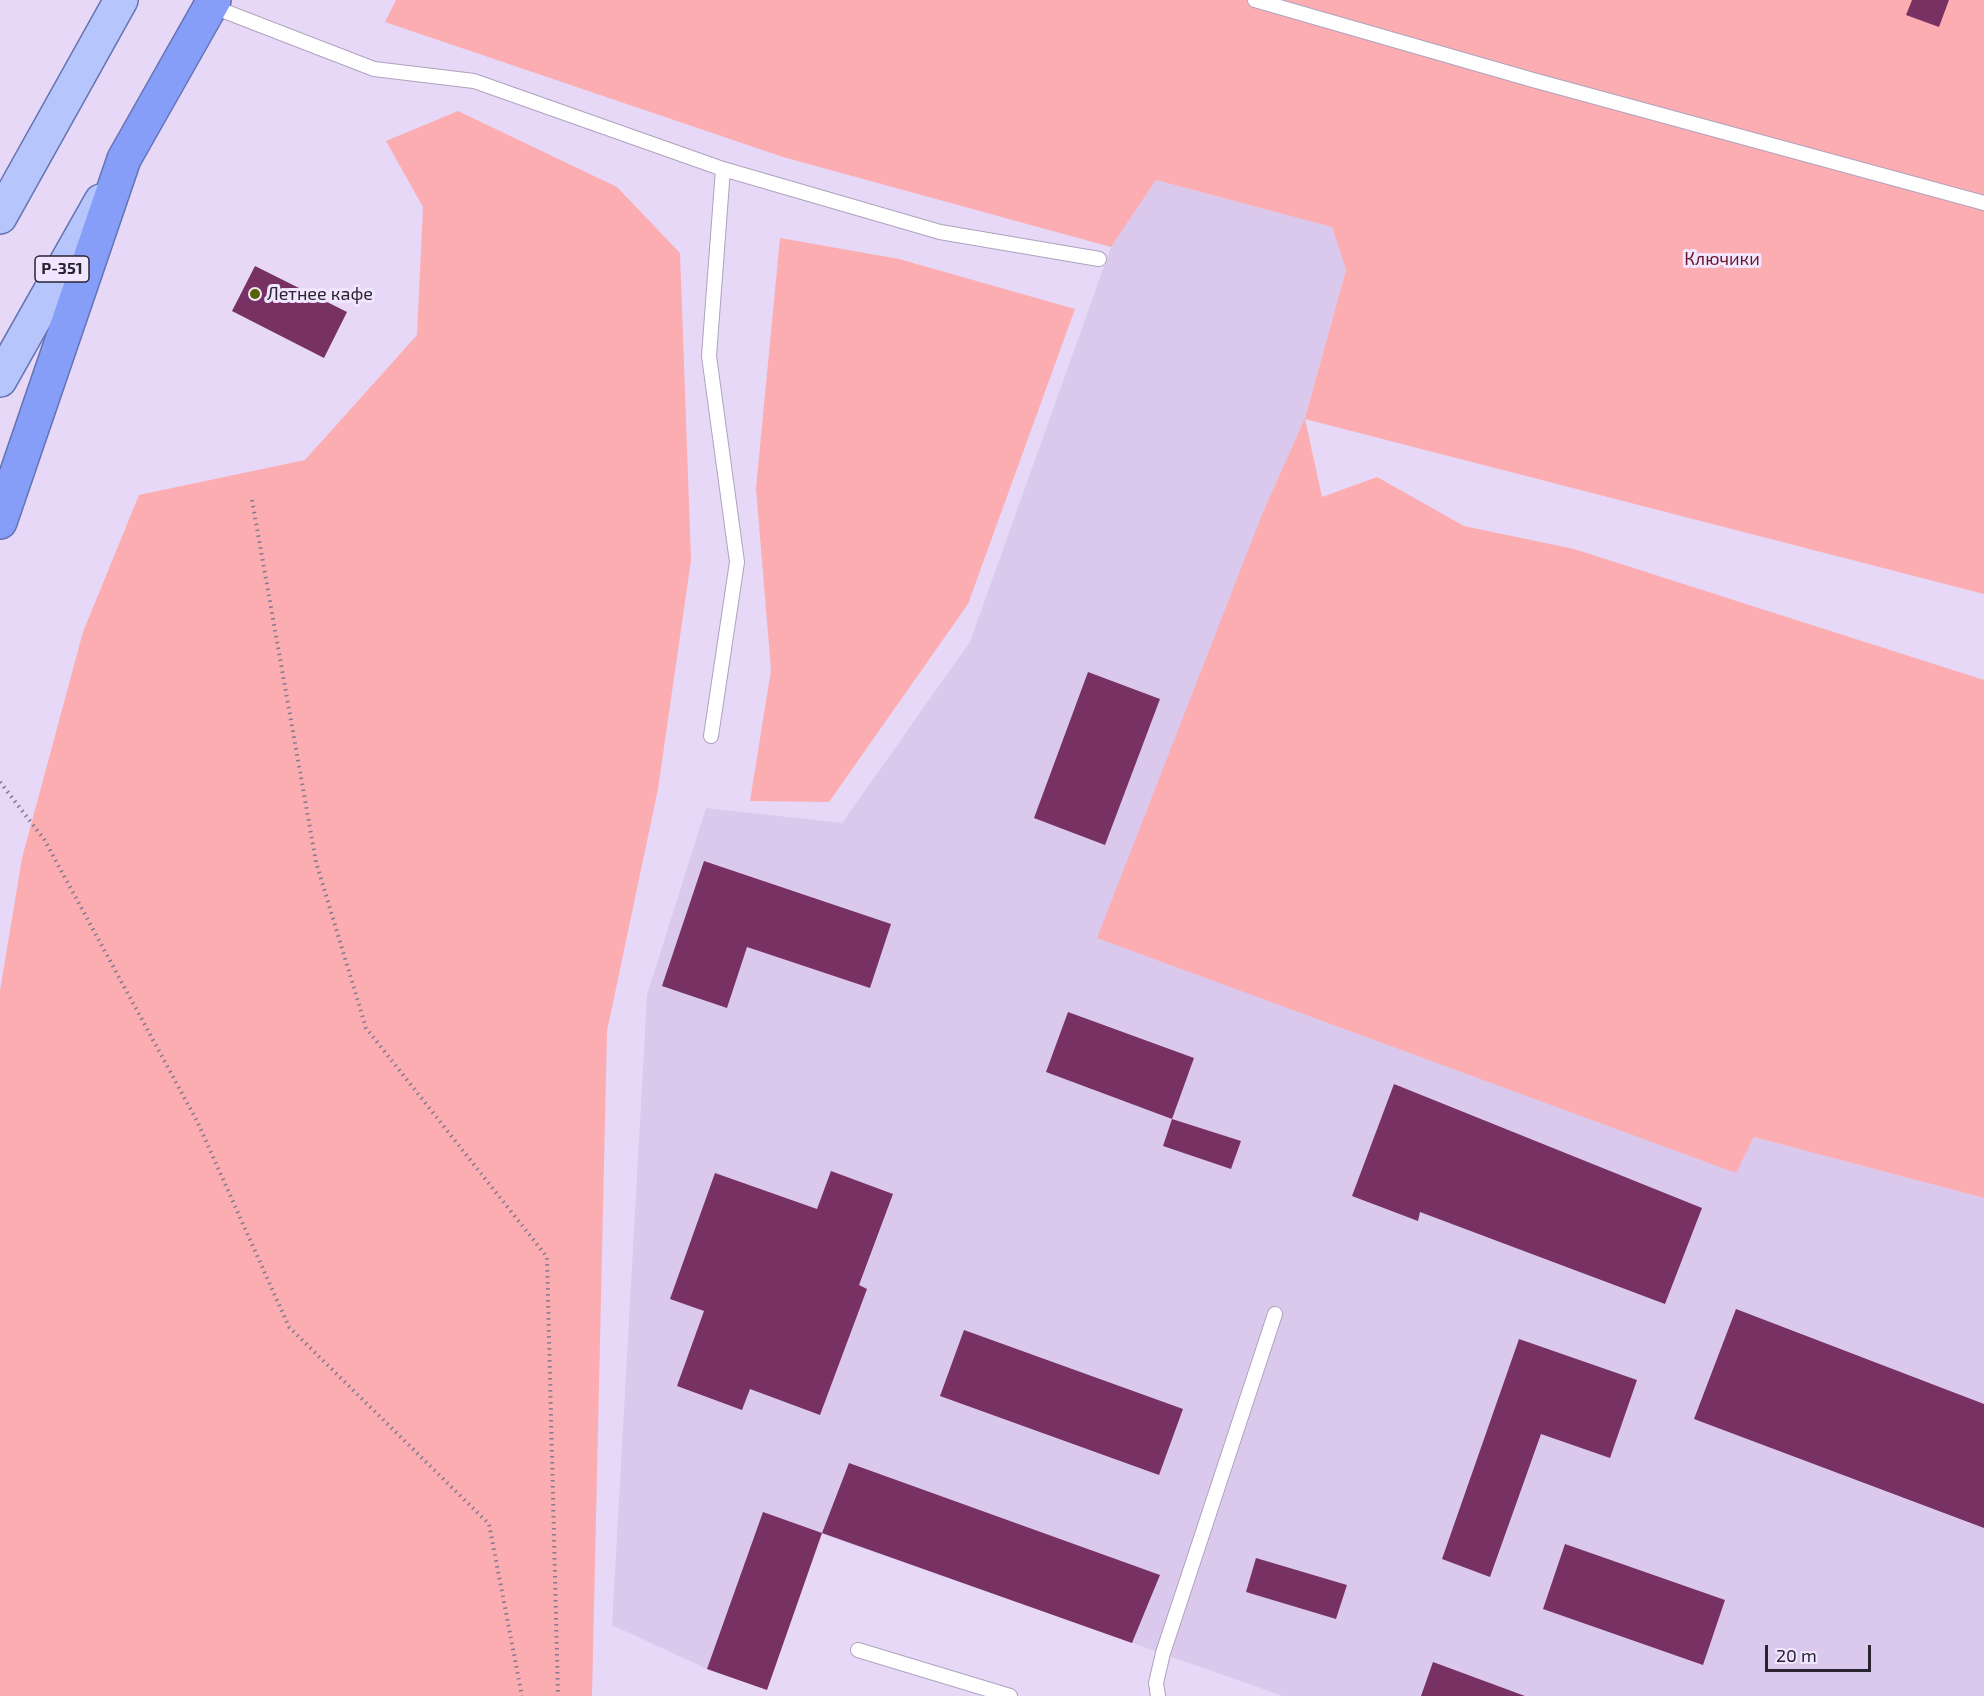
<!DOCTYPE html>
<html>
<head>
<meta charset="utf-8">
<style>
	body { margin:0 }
	#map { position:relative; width:1984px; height:1696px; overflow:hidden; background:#e6d8f6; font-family:"Exo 2",sans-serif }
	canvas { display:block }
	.scale { position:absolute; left:1765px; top:1645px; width:106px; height:27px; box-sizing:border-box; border:3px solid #29242f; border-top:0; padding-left:8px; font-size:18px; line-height:21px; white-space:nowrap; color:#29242f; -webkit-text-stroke:4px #f1e6ff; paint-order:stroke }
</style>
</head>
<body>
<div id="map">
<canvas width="1984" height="1696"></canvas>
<div class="scale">20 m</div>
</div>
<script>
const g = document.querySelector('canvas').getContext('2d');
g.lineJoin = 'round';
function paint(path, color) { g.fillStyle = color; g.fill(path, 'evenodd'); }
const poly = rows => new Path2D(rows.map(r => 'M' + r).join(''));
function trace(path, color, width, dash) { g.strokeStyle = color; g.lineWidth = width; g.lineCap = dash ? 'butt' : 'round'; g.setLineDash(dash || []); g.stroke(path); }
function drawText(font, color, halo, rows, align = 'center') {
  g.font = font + ' "Exo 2",sans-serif'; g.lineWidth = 6; g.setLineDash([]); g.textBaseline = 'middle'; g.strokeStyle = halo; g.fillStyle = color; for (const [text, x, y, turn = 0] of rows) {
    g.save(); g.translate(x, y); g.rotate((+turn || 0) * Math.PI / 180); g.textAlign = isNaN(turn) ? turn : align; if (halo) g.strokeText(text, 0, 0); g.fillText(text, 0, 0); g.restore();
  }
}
paint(poly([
	[1156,180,1332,227,1346,270,1305,418,1263,512,1735,1173,1754,1137,1984,1198,1984,1696,1283,1696,822,1534,767,1690,707,1669,612,1625,647,995,706,808,842,823,970,642,1111,247]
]), '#dac9ed');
paint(poly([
	[396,0,1984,0,1984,594,1305,419,1322,497,1377,477,1464,526,1574,549,1984,680,1984,1198,1754,1137,1736,1173,1097,938,1263,512,1305,418,1346,270,1332,227,1156,180,1111,247,783,157,385,22],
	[458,111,617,187,680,253,691,560,658,789,607,1031,592,1696,0,1696,0,991,22,858,83,632,139,495,305,460,417,335,423,207,386,141],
	[780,238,899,259,1075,309,968,604,829,802,750,801,771,670,756,488]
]), '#fcadb2');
paint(poly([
	[1912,0,1949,0,1939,27,1906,15],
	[255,266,347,312,324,358,232,311],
	[1088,672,1160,699,1105,845,1034,818],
	[704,861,891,924,870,988,747,947,727,1008,662,986],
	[1068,1012,1194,1058,1172,1119,1046,1072],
	[1394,1084,1702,1208,1665,1304,1420,1212,1418,1221,1352,1196],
	[1172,1119,1241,1141,1231,1169,1163,1146],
	[831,1171,893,1194,859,1285,867,1289,820,1415,750,1389,742,1410,677,1386,704,1311,670,1299,715,1173,817,1209],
	[1736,1309,1984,1404,1984,1528,1694,1419],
	[964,1330,1183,1409,1159,1475,940,1396],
	[1519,1339,1637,1380,1610,1458,1541,1434,1490,1577,1442,1559],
	[849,1463,1160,1575,1132,1643,822,1533],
	[763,1512,822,1533,767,1690,707,1669],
	[1565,1544,1725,1600,1703,1665,1543,1609],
	[1256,1558,1347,1585,1336,1619,1246,1592],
	[1433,1662,1525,1696,1421,1696]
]), '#783163');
const lane = poly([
	[1255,0,1533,80,1984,203],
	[211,6,374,69,474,81,723,169,940,232,1099,259],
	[711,736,737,562,709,356,723,169],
	[858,1650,1010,1696],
	[1158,1696,1156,1683,1163,1653,1275,1314]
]);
const primary = poly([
	[0,217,121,0],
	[0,380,101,201]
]);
const highway = poly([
	[0,522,124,159,214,0]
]);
trace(lane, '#afa2be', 16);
trace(primary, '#6573b2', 36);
trace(highway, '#6573b2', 36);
trace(poly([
	[252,500,316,862,366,1028,547,1257,558,1696],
	[0,782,44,839,197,1121,289,1327,489,1524,522,1696]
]), '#837a8e', 4, [1.5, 4.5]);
trace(lane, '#fff', 14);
trace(primary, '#b6c5fb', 33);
trace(highway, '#869ef8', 33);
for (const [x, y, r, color] of [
	[255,294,6,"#566202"]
]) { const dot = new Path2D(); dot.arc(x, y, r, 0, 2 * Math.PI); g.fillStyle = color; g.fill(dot); trace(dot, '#f1e6ff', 2); }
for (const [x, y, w] of [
	[62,269,54]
]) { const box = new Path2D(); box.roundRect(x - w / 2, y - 13, w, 26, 4.5); g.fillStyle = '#f1e6ff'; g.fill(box); trace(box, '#29242f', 1.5); }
drawText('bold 16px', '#29242f', null, [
	["Р-351",62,269]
]);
drawText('18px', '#6b1526', '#f1e6ff', [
	["Ключики",1722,259]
]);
drawText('18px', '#29242f', '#f1e6ff', [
	["Летнее кафе",267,294]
], 'left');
</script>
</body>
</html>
